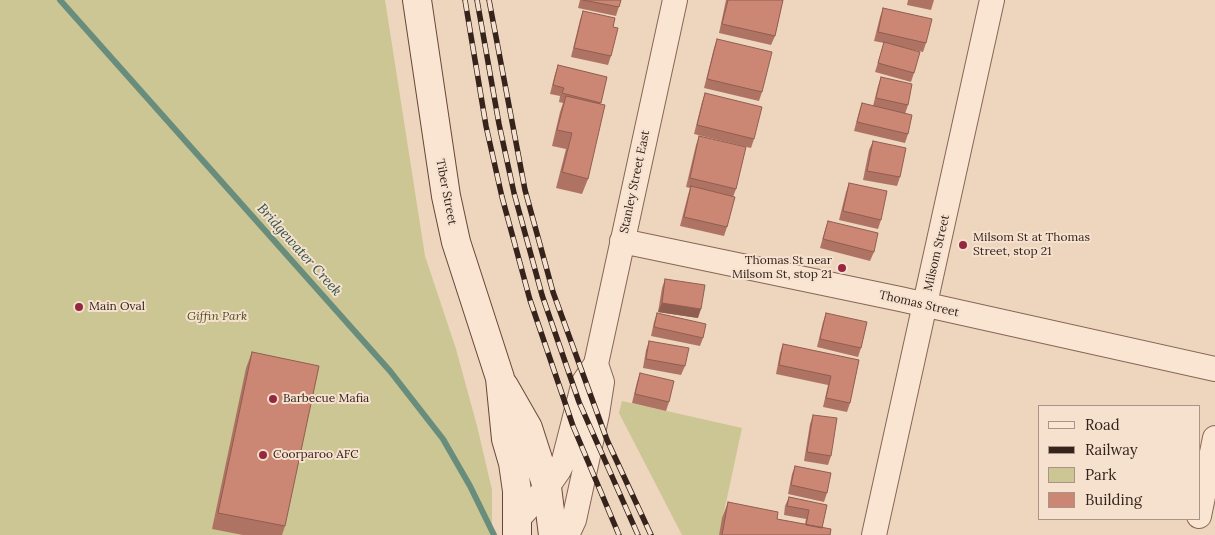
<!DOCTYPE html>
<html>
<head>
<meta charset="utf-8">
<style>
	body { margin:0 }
	#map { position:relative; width:1215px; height:535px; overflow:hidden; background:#eed5be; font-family:Lora,serif }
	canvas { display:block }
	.legend { position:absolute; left:1038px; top:405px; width:162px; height:115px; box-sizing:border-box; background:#f5e1ce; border:1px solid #a89587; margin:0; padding:6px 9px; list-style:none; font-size:15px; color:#35231c }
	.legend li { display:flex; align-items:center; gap:10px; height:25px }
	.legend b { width:25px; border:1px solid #a89587 }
</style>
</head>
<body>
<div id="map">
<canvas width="1215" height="535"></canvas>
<ul class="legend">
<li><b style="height:6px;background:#f9e5d1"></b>Road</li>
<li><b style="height:6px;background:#35231c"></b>Railway</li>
<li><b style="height:14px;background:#cbc693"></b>Park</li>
<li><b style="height:14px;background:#cc8674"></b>Building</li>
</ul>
</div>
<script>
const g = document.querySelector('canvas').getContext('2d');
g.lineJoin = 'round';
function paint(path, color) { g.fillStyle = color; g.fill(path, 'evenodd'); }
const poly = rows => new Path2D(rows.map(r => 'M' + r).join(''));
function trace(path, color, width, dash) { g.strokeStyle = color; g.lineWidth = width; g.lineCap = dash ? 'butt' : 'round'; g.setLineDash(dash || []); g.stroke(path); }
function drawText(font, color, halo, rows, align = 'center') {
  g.font = font + ' Lora,serif'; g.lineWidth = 4; g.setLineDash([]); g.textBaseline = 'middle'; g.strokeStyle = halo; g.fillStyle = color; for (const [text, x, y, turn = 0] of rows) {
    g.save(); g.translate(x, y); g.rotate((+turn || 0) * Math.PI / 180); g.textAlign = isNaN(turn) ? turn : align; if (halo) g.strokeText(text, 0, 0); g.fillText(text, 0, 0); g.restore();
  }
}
paint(poly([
	[0,0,385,0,425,256,456,349,477,426,492,490,492,535,0,535],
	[622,401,742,428,719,535,682,535,619,413]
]), '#cbc693');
trace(poly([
	[60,0,390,371,443,439,470,486,494,535]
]), '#698d7c', 6);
const minor = poly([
	[622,241,900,299,1215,369],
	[1199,516,1215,438],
	[517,520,547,487,559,470,564,460,584,382,596,364,675,0],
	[567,535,574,520,597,414,602,382,596,364],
	[874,535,992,0]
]);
const secondary = poly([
	[417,0,446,196,456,242,500,378,506,439,513,463,517,491,517,535],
	[504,386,528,428,547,487,553,535]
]);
trace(minor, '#866657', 26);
trace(secondary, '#68473a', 30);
trace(minor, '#f9e5d1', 24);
trace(secondary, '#f9e5d1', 28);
const rail = poly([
	[465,0,486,126,502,197,530,300,573,426,619,535],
	[477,0,499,124,514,193,542,295,579,402,638,535],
	[489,0,525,190,553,292,607,440,651,535]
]);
trace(rail, '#35231c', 5.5);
trace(rail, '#f5e1ce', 4, [11]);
paint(poly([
	[580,0,621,0,616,16,578,8],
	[726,0,783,0,775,36,771,45,719,33],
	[908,0,934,0,931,10,907,5],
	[883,8,926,43,923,52,904,48,914,73,911,82,875,72,884,43,874,41,880,17],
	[583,11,613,27,611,56,608,65,571,57,580,20],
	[717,39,762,92,759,101,704,88,714,48],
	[558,65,607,77,600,104,588,179,582,194,556,188,566,149,552,146,560,112,563,103,559,102,560,96,550,94,555,74],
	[881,77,908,105,905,114,908,134,905,143,854,131,859,112,862,103,873,106,878,86],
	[705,93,754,139,751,148,694,134,702,102],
	[699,136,736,189,733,197,727,227,724,236,680,226,688,195,690,188,686,187,696,145],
	[873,141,900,177,897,186,863,180,869,150],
	[849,183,881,220,878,229,839,220,846,192],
	[828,221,874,252,870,261,820,248,825,230],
	[665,279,698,318,658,312,662,288],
	[657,313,703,338,700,346,651,336,654,322],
	[826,313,861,348,858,357,817,347,823,322],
	[649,341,685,366,681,375,643,368,646,350],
	[783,344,859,360,850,403,847,412,823,407,828,385,776,374,780,353],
	[252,352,285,526,282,535,243,535,212,529,246,368],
	[640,373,669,402,666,411,632,403,637,382],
	[813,415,831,456,828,465,804,461,810,424],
	[795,466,827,493,824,502,788,494,792,474],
	[789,497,827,505,822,528,830,535,719,535,722,518,728,502,777,519,805,524,806,519,784,515,785,506]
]), '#af7364');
paint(poly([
	[662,303,701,309,698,318,658,312]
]), '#8f5e51');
const building = poly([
	[583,0,621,0,619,7,583,0],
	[728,0,783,0,775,36,722,24,728,0],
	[883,8,932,19,926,43,878,32,883,8],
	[583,11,615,18,613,27,618,28,611,56,574,48,583,11],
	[717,39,772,52,762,92,707,79,717,39],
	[884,42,920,52,914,73,878,63,884,42],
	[558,65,607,77,601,103,562,93,564,88,553,85,558,65],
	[881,77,912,84,908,105,876,98,881,77],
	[705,93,762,107,754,139,697,125,705,93],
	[566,96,605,105,588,179,562,172,572,133,557,130,566,96],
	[862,103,912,115,908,134,857,122,862,103],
	[699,136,746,147,736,189,690,178,699,136],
	[873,141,906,148,900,177,867,171,873,141],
	[849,183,887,191,881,220,843,211,849,183],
	[691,186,735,197,727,227,684,217,691,186],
	[828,221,878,233,874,252,823,239,828,221],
	[665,279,705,285,701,309,662,303,665,279],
	[657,313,706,324,703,338,654,327,657,313],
	[826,313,867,322,861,348,820,339,826,313],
	[649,341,689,348,685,366,646,359,649,341],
	[783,344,859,360,850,403,826,398,831,376,779,365,783,344],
	[252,352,319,366,285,526,218,513,252,352],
	[640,373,674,381,669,402,635,394,640,373],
	[813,415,837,418,831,456,807,452,813,415],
	[795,466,831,473,827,493,791,485,795,466],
	[789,497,827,505,822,528,806,525,809,510,787,506,789,497],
	[728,502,778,512,777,519,831,529,830,535,722,535,728,502]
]);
paint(building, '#cc8674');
trace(building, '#8f5e51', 1);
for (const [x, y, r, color] of [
	[963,245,5,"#95273f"],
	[842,268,5,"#95273f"],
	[79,307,5,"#95273f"],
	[273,399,5,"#95273f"],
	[263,455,5,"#95273f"]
]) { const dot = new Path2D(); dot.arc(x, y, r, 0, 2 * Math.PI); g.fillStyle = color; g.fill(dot); trace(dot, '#f5e1ce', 2); }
drawText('12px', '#35231c', '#f5e1ce', [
	["Stanley Street East",635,182,-78],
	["Tiber Street",446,192,79],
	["Milsom Street",937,253,-77],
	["Thomas Street",919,304,13]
]);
drawText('12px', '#35231c', '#f5e1ce', [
	["Milsom St at Thomas",973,238],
	["Street, stop 21",973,252],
	["Thomas St near",832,261,"right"],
	["Milsom St, stop 21",832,275,"right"],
	["Main Oval",89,307],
	["Barbecue Mafia",283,399],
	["Coorparoo AFC",273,455]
], 'left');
drawText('italic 12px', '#505222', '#f5e1ce', [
	["Giffin Park",217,317]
]);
drawText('italic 14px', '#2b554a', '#f5e1ce', [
	["Bridgewater Creek",299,250,48]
]);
</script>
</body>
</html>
